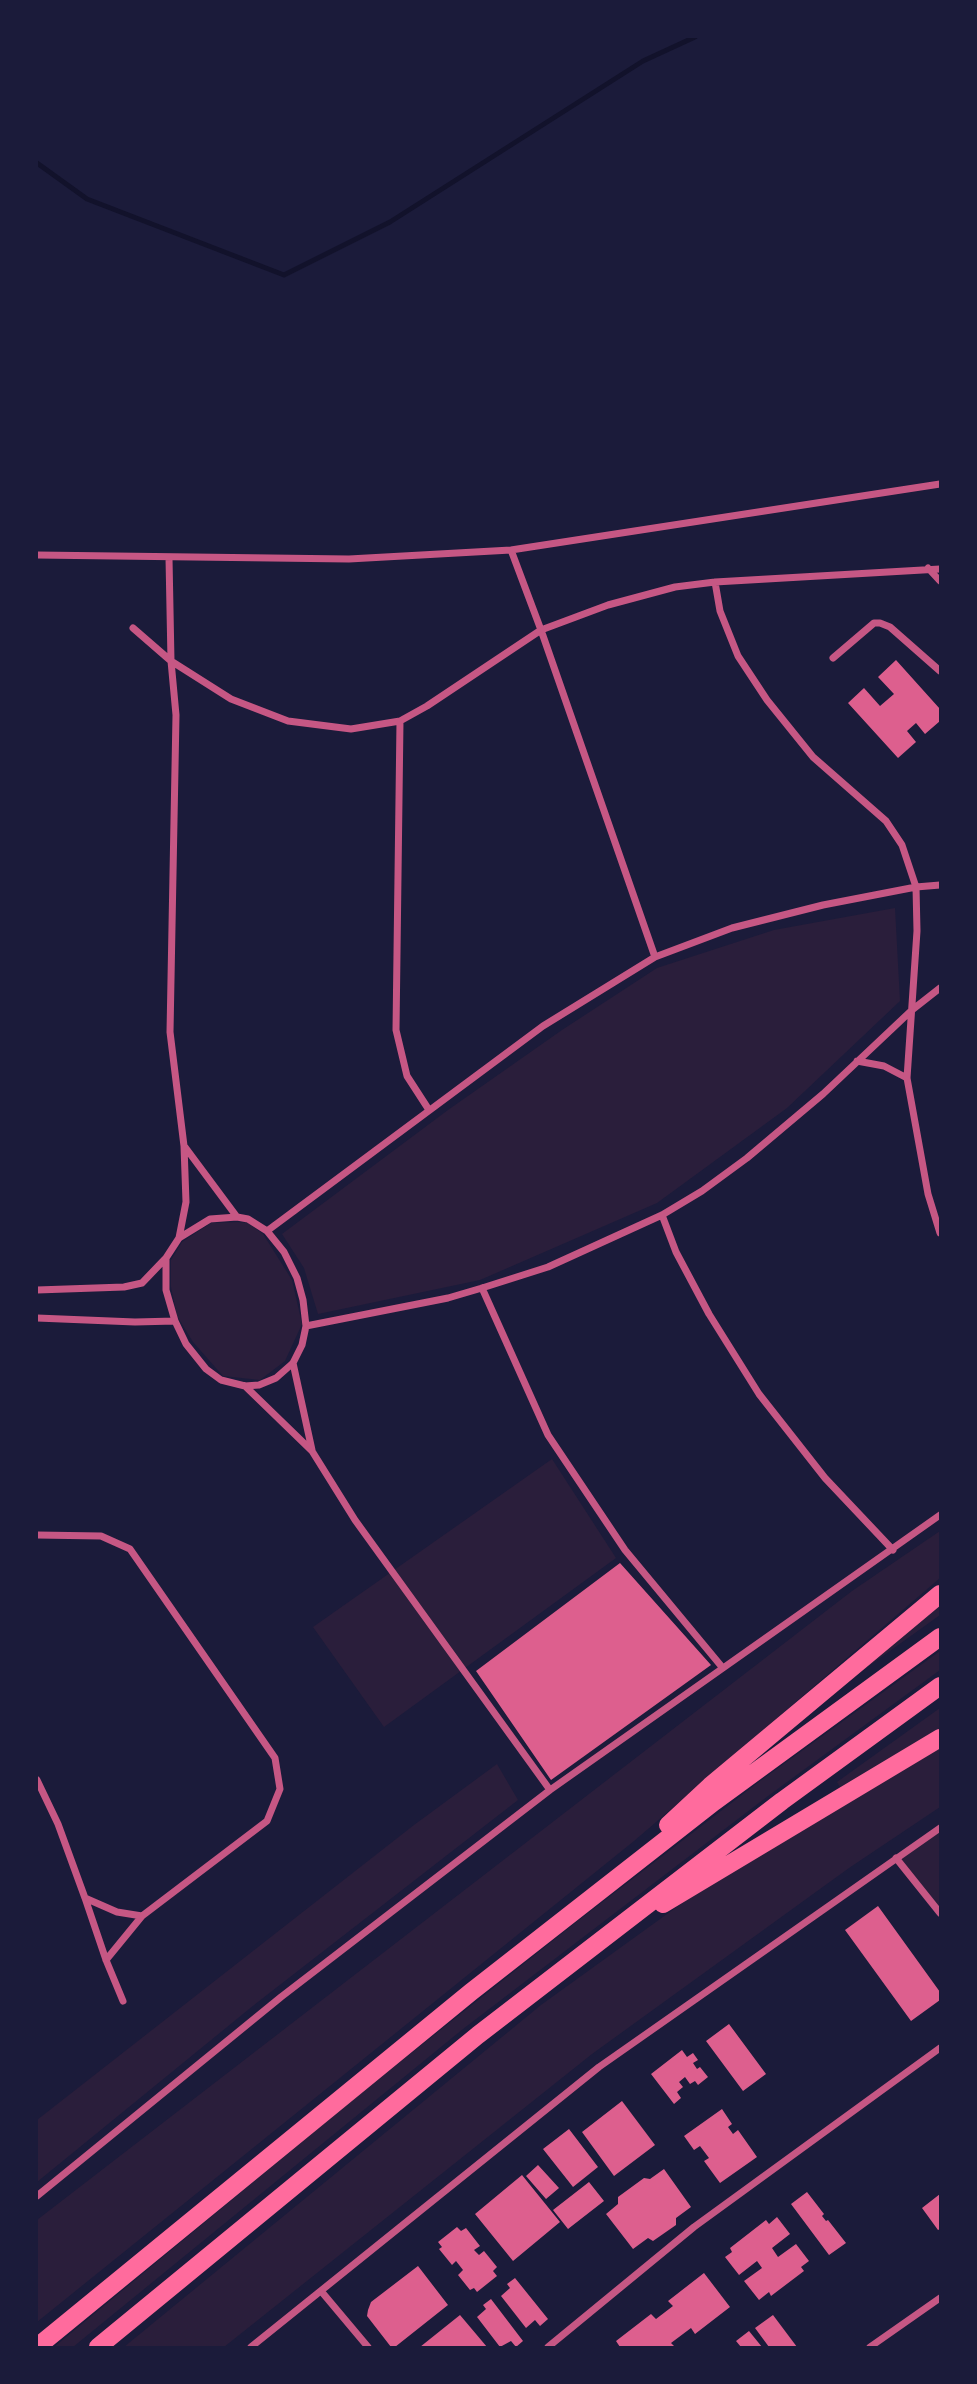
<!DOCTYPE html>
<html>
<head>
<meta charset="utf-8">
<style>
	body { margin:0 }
	#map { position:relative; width:977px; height:2384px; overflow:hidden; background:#1b1b3a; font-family:Overpass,sans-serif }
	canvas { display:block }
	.frame { position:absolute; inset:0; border:38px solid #1b1b3a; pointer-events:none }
</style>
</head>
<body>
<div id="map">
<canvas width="977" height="2384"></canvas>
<div class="frame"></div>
</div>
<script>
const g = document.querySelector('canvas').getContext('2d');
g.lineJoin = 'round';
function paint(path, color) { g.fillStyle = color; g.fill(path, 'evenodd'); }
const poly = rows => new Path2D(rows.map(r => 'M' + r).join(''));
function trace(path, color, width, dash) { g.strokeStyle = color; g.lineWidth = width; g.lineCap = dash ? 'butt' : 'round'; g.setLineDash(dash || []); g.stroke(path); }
paint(poly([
	[895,908,900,1001,787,1108,657,1203,480,1280,318,1314,304,1268,282,1234,448,1110,562,1030,657,968,774,930],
	[238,1222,248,1223,263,1234,292,1280,302,1324,285,1361,260,1380,223,1376,193,1342,177,1316,171,1287,171,1260,182,1242,211,1223],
	[552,1459,616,1558,384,1727,313,1627],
	[940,1531,940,1578,634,1841,37,2322,37,2220,852,1591],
	[940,1603,940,1615,848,1681],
	[940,1651,940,1670,768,1796,463,2029,73,2347,54,2347,361,2093,575,1923,760,1781],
	[940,1708,940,1728,840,1787,837,1782],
	[940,1747,940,1807,849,1868,592,2054,224,2347,124,2347,541,2005,692,1896],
	[497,1764,518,1800,254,2005,37,2182,37,2120,414,1825],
	[940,1832,940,1913,896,1858]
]), '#2a1e3b');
trace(poly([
	[37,163,87,199,284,275,390,222,643,61,695,37]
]), '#12122b', 5);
paint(poly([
	[896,660,940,709,940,721,925,734,916,723,907,731,916,742,898,758,848,703,864,688,880,706,894,694,878,677],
	[620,1563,711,1665,551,1780,476,1671],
	[878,1906,940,1992,940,2000,911,2021,845,1930],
	[729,2024,766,2074,743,2091,706,2041],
	[682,2050,687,2057,693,2053,698,2060,693,2063,697,2069,700,2067,708,2077,698,2085,695,2081,690,2084,685,2077,679,2082,683,2087,677,2092,681,2098,674,2104,651,2074],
	[622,2101,655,2145,614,2176,582,2132],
	[722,2109,732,2124,728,2127,733,2134,738,2130,757,2157,720,2183,704,2161,709,2158,700,2146,694,2150,684,2136],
	[569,2129,598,2167,573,2187,543,2149],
	[538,2165,559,2188,546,2199,526,2176],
	[664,2169,691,2207,676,2218,676,2225,653,2241,648,2238,633,2249,606,2214,618,2204,618,2197,644,2178,650,2179],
	[522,2175,560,2222,513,2261,475,2214],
	[589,2182,604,2201,568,2229,553,2210],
	[807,2192,824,2214,822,2216,826,2221,828,2220,846,2243,829,2255,791,2204],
	[940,2194,940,2229,938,2230,922,2208],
	[777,2217,790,2234,772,2248,778,2257,796,2244,809,2261,801,2267,804,2271,771,2296,769,2292,759,2300,744,2281,762,2268,757,2261,739,2275,725,2257,732,2252,730,2248,766,2220,769,2224],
	[457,2227,461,2231,466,2228,480,2246,474,2250,479,2255,484,2251,497,2267,493,2271,497,2276,477,2292,474,2288,470,2290,458,2275,463,2270,456,2261,452,2265,439,2249,442,2247,438,2242],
	[418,2266,448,2305,395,2347,391,2347,367,2316,368,2310,371,2302],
	[704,2273,730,2307,695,2334,691,2328,671,2343,675,2347,620,2347,616,2341,651,2314,656,2319,673,2306,668,2301],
	[515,2278,548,2319,540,2326,535,2320,526,2328,501,2296,510,2288,507,2284],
	[491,2299,523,2341,516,2347,511,2341,500,2347,477,2317,486,2309,483,2305],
	[460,2315,487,2347,420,2347],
	[773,2315,797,2347,769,2347,755,2328],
	[749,2331,762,2347,741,2347,736,2341]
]), '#dd5f8e');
trace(poly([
	[511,550,541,630,655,957],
	[37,555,349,559,511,550,940,484],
	[169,558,171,661,176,715,170,1032,184,1146,186,1202,179,1238],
	[928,568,940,581],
	[715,582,720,611,738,656,767,700,813,757,886,821,902,845,916,887,917,931,907,1078,928,1194,940,1233],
	[133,628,171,661,231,699,288,721,351,729,400,721,427,706,541,630,608,605,675,587,715,582,940,569],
	[833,658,874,623,880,623,890,627,940,671],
	[400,721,396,1030,407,1076,429,1110],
	[857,1061,884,1066,907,1078],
	[185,1147,237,1217],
	[662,1215,676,1252,709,1314,759,1394,825,1478,893,1550],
	[237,1217,248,1219,267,1231,284,1252,297,1278,303,1300,306,1326,302,1345,293,1363,276,1378,259,1385,245,1386,221,1380,206,1369,186,1344,175,1321,166,1290,166,1258,179,1238,210,1219,237,1217],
	[267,1231,543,1026,655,957,732,928,823,905,916,887,940,885],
	[482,1288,548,1435,625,1550,722,1667],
	[37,1290,124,1287,142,1283,165,1259],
	[37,1318,135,1322,175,1321],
	[306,1326,448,1298,482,1288,548,1267,662,1215,702,1191,747,1158,823,1094,912,1010,940,988],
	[293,1363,312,1450],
	[245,1386,312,1451,355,1520,550,1790],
	[37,1535,101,1536,130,1549,275,1758,280,1789,267,1821,142,1916,106,1960],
	[37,1780,58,1824,85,1898,117,1912,142,1916],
	[896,1858,940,1913],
	[85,1898,106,1960,123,2001],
	[37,2196,281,1997,550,1790,940,1515],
	[321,2291,368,2347],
	[251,2347,599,2067,940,1828],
	[548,2347,694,2227,940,2048],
	[870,2347,940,2298]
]), '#c65784', 7);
trace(poly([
	[668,1825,710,1786,940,1594],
	[663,1904,940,1738],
	[37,2347,471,1992,714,1802,940,1637],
	[98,2347,478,2035,782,1801,940,1686]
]), '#ff6b9d', 18);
</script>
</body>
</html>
